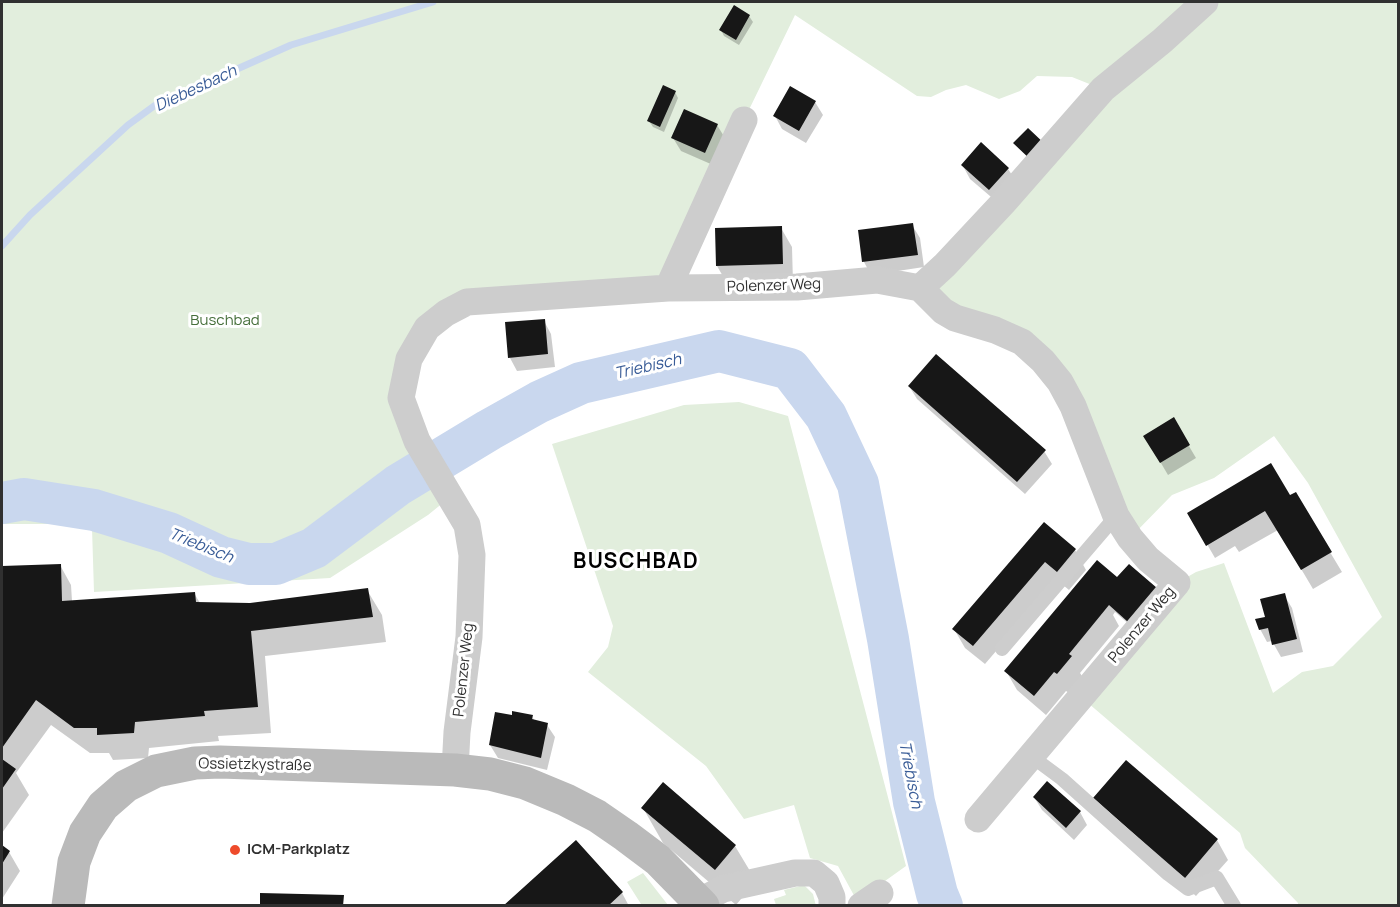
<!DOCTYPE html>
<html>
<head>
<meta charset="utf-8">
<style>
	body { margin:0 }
	#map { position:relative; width:1400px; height:907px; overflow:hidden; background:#fff; font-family:Manrope,sans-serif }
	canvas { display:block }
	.frame { position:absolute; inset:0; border:3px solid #303030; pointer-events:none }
</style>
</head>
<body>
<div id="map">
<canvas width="1400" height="907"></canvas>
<div class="frame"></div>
</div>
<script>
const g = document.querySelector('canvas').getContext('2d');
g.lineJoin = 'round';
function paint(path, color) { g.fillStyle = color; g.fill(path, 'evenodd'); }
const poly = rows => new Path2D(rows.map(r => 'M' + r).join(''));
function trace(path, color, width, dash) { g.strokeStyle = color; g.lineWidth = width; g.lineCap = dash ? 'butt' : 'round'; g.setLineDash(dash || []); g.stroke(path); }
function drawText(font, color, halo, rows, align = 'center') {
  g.font = font + ' Manrope,sans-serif'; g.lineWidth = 6; g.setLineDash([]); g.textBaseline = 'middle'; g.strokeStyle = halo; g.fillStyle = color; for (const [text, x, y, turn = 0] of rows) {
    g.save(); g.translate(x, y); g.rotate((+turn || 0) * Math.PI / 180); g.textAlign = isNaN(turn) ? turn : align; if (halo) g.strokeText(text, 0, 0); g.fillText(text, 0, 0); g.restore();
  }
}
paint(poly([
	[2,2,1398,2,1398,905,1298,905,1298,903,1245,848,1240,833,1081,697,1177,583,1196,572,1224,563,1273,693,1302,672,1333,666,1382,617,1308,483,1274,436,1214,478,1172,495,1130,538,1060,382,929,297,1102,89,1072,77,1037,76,1020,91,999,99,966,85,946,90,931,97,917,96,795,15,744,120,668,288,446,313,401,398,449,498,428,515,330,578,94,592,92,528,79,524,2,524],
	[739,402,788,416,906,866,857,901,838,866,810,858,794,805,744,819,706,766,588,672,608,647,613,626,552,444,684,405],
	[643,873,668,905,640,905,641,904,627,882],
	[804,885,813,894,816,906,776,905,774,899,786,895,784,890]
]), '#e2eedd');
paint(poly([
	[749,16,753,22,739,45,724,36,721,30],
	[675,92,678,98,664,132,653,127,649,121],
	[815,102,823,115,806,143,782,129,775,116],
	[717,125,725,138,713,165,681,151,673,138],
	[963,166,1008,169,1016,181,997,202,970,179],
	[912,225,920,238,924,267,871,275,864,262,860,232],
	[781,228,792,247,793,283,728,285,717,266],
	[544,321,551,334,555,367,517,371,510,358],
	[909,386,1044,451,1052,464,1025,494,917,399],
	[1173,419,1196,458,1168,475,1145,436],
	[1295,494,1342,572,1313,589,1278,530,1239,552,1235,546,1215,558,1189,513,1290,498],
	[1044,524,1075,550,1086,570,1069,590,1057,580,985,664,965,648,954,629],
	[1097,562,1132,627,1115,612,1113,615,1119,626,1080,673,1082,676,1069,693,1066,691,1046,715,1017,690,1006,671],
	[60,565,71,585,72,601,194,593,200,603,250,605,367,590,382,615,386,642,265,656,271,733,218,736,219,741,149,748,148,758,113,760,109,753,90,753,51,725,16,773,29,795,2,833,2,568],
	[1284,595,1292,608,1303,652,1281,657,1272,641,1267,642,1260,629],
	[532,716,535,722,547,725,555,737,547,770,498,758,490,745,513,717],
	[1047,783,1080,812,1087,825,1074,840,1042,810,1034,797],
	[1095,798,1217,840,1228,860,1196,896,1106,818],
	[643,808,735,846,756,881,736,905,663,843],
	[576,842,622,893,629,906,505,906],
	[2,847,9,852,20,871,2,899]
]), '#0003');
trace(poly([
	[2,246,30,215,128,125,154,106,291,45,433,2]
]), '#c9d7ee', 7);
trace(poly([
	[2,503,24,499,94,510,169,533,221,557,249,564,276,564,314,548,398,485,489,430,539,402,581,383,719,351,790,369,826,416,858,484,888,639,914,802,937,894,942,906]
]), '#c9d7ee', 42);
paint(poly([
	[734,5,750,15,736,40,719,30],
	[663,85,676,91,660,127,647,121],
	[790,86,816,101,799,131,773,116],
	[684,109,718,124,705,153,671,138],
	[1028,128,1046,145,1032,161,1013,143],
	[981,142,1009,168,989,190,961,165],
	[913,223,918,255,862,262,858,230],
	[782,226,783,264,716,266,715,228],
	[545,319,548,354,508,358,505,322],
	[936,354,1046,450,1017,482,908,386],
	[1174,417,1190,445,1160,463,1143,436],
	[1271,463,1290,495,1296,492,1332,552,1301,570,1265,511,1206,546,1187,513],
	[1044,522,1076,549,1057,572,1045,562,973,646,952,629],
	[1097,560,1117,577,1129,564,1157,588,1128,622,1109,605,1069,654,1072,656,1057,674,1054,672,1034,696,1004,671],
	[61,564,62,601,195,592,196,602,250,603,368,588,373,617,251,631,258,707,204,711,205,716,135,722,134,733,97,735,97,728,74,728,36,700,2,748,2,566],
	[1285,593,1297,639,1272,645,1268,628,1259,630,1255,619,1265,617,1260,599],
	[512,711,533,715,532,719,548,723,541,758,489,745,495,712,512,715],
	[2,759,16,769,2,789],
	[1126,760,1218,839,1185,878,1093,798],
	[1047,781,1081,811,1066,828,1033,797],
	[663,782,736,845,715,870,641,808],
	[576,840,623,892,608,906,503,906],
	[2,845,10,851,2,864],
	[260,893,344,895,343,906,260,906]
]), '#171717');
trace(poly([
	[1002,649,1116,516],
	[1031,756,1062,779,1168,874,1188,889,1217,878,1234,906]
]), '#cdcdcd', 14);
trace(poly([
	[668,288,744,120],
	[920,288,945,265,1003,203,1103,89,1162,41,1205,2],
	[455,770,457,732,469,637,472,555,467,525,417,441,401,398,409,359,427,328,446,313,467,302,668,288,797,287,877,280,920,288,943,311,955,318,995,330,1022,342,1043,361,1060,382,1073,406,1116,516,1130,538,1148,559,1177,583,978,819],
	[700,901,723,889,795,873,814,873,826,883,832,897,832,906],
	[861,906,880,893]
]), '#cdcdcd', 27);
trace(poly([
	[68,906,74,862,85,833,103,806,126,786,156,771,195,763,220,762,455,770,490,774,525,783,566,800,597,816,626,836,658,860,703,906]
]), '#bababa', 33);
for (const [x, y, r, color] of [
	[235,850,6,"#ee4b2b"]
]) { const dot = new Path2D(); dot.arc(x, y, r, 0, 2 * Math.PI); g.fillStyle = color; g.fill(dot); trace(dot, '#fff', 2); }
drawText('15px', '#303030', '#fff', [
	["Polenzer Weg",774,286,-2],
	["Polenzer Weg",1142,625,-50],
	["Polenzer Weg",464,670,-84],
	["Ossietzkystraße",255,765,1]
]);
drawText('15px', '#466f3b', '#fff', [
	["Buschbad",225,321]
]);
drawText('bold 15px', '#303030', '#fff', [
	["ICM-Parkplatz",247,850]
], 'left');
drawText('italic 16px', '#395c97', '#fff', [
	["Diebesbach",196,89,-25],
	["Triebisch",648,367,-13],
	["Triebisch",201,546,22],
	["Triebisch",910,775,79]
]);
g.letterSpacing = '1.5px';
drawText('bold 21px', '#000', '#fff', [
	["BUSCHBAD",636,562]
]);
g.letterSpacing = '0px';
</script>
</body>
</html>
